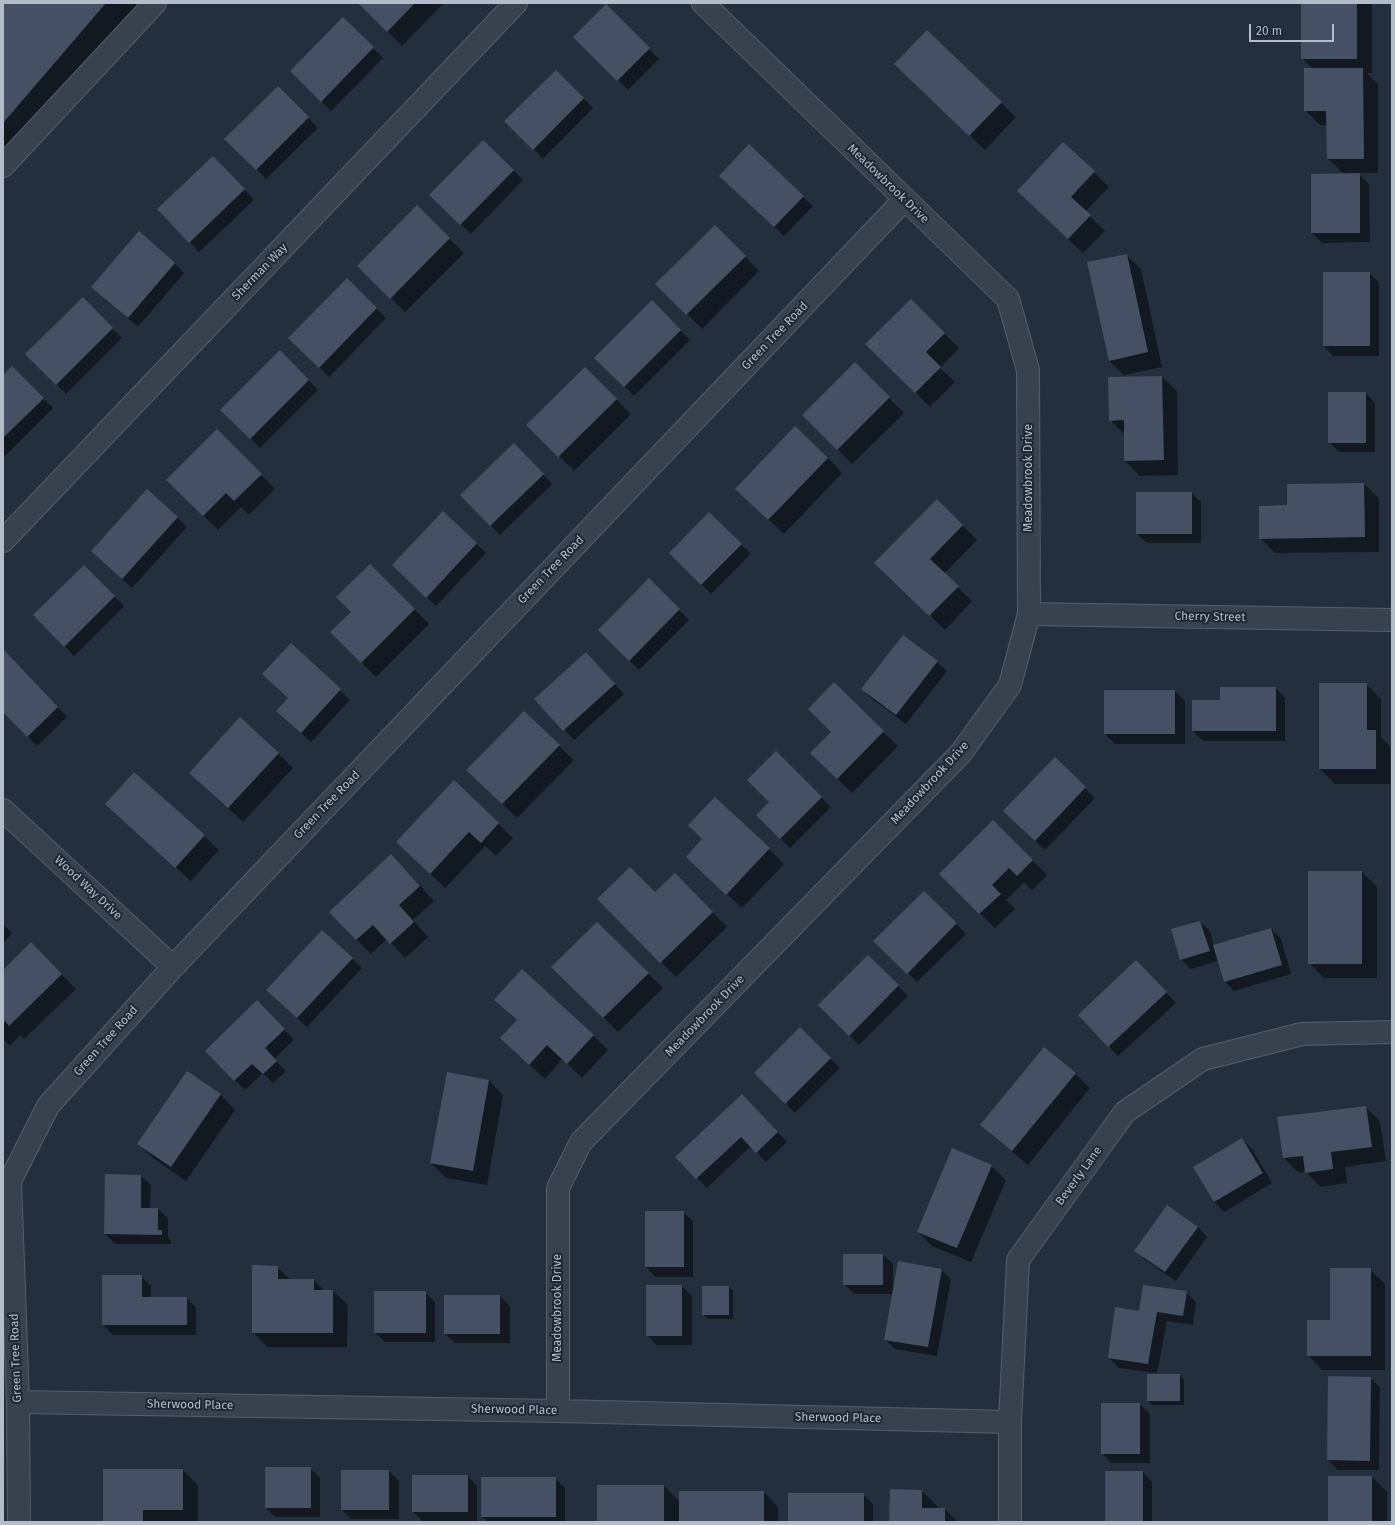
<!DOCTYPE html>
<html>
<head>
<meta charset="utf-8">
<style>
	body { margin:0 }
	#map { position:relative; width:1395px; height:1525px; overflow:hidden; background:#242f3e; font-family:"Fira Sans",sans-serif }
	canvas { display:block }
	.frame { position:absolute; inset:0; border:4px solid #b4bcc9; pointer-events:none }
	.scale { position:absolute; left:1249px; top:24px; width:85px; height:18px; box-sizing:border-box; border:2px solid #b4bcc9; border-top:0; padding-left:5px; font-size:12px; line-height:14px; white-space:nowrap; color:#b4bcc9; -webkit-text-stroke:3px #1d2633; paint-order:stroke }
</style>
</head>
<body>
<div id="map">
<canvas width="1395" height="1525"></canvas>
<div class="frame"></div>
<div class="scale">20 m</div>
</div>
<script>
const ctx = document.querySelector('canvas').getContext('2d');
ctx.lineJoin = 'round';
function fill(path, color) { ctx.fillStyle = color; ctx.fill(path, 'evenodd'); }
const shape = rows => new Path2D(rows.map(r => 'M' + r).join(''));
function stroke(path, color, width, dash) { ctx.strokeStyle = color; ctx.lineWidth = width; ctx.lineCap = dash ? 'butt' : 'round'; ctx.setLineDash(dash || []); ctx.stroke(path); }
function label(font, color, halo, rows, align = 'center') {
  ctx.font = font + ' "Fira Sans",sans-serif'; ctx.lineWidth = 4; ctx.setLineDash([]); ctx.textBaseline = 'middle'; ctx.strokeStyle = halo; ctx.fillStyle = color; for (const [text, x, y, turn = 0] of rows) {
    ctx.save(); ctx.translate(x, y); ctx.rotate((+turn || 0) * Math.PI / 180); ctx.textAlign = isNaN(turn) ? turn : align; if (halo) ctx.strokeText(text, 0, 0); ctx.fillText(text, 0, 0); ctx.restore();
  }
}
fill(shape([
	[3,3,141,3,3,162],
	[359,3,444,3,402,46],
	[1302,3,1372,3,1372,73,1367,73,1378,84,1378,173,1358,173,1369,184,1370,242,1322,243,1312,233,1344,174,1328,159,1328,125,1320,125,1305,110,1313,69,1302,58],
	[606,6,659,59,628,90,575,37],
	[343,19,383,58,331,111,291,71],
	[556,71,593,108,543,159,506,121],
	[910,79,1001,103,1016,117,985,150],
	[278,87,318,128,266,179,226,139],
	[483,141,523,180,471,234,440,205],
	[1063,143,1109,187,1085,212,1105,231,1083,253,1033,206],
	[223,167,254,200,199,252,190,242],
	[730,186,803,197,813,206,784,236],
	[417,207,464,253,405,312,373,281],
	[715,226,759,271,702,329,657,284],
	[1126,255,1141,269,1162,367,1124,375,1109,361],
	[174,263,184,273,138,327,92,287],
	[1369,273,1379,282,1379,356,1333,356,1324,346],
	[347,280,386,318,329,377,300,348],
	[83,299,122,338,66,394,27,354],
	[911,300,959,348,940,368,955,382,930,407,867,344],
	[652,302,690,340,634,396,595,358],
	[280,352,318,390,260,448,222,410],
	[855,364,904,413,852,464,803,415],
	[12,367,53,408,3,458,3,376],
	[585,368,631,414,574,471,528,425],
	[1162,377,1177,391,1178,475,1140,476,1125,461,1125,435,1110,420],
	[1366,393,1375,403,1375,452,1339,452,1329,442],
	[217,431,275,489,249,515,241,507,218,530,167,480],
	[514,444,552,484,500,535,462,495],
	[828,458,842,473,784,534,751,503],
	[1364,484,1379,498,1379,552,1275,553,1260,538,1288,506],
	[1192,493,1201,502,1201,543,1147,543,1137,534],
	[937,500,977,540,944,574,972,601,945,630,890,577],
	[443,512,486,553,436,606,403,575],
	[709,513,751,554,711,594,670,553],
	[177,517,187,527,132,588,102,560],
	[370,565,429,624,376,677,331,632,352,612],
	[84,566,124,606,74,656,34,615],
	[649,580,689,620,639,670,599,630],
	[291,644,350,700,311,742,277,711,289,698],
	[3,650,67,717,37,746,3,710],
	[937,662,947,671,906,724,872,699,863,689],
	[595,663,624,694,574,740,536,699],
	[1366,684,1381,699,1381,737,1390,746,1390,784,1335,784,1320,769],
	[1276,688,1285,698,1285,741,1203,741,1193,731,1221,701],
	[1105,691,1175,691,1185,701,1185,744,1115,744,1105,734],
	[524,712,574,760,517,818,482,784],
	[832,732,883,732,898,746,852,793,811,753],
	[278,753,293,768,243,822,190,773],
	[776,753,831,807,790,848,757,815,770,802],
	[1055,759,1095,798,1045,850,1014,820],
	[454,782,513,838,496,856,485,846,445,888,412,856],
	[106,804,204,836,219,850,191,881],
	[993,822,1047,875,1032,890,1024,882,1006,900,1015,909,995,928,940,874],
	[769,849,784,864,742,908,702,871],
	[406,870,434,901,413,920,428,937,405,958,387,939,371,954,330,912],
	[1362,872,1377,887,1377,978,1324,978,1309,963],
	[675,874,727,927,676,977,599,899,655,894],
	[924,892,966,934,917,982,875,941],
	[1200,922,1210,931,1214,946,1271,929,1281,939,1291,974,1234,991,1225,981,1218,961,1191,969,1181,959],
	[597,923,663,988,618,1032,553,967],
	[3,924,12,933,3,943],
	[31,944,76,989,24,1039,20,1035,10,1046,3,1039,3,971],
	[868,956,908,996,859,1045,819,1005],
	[352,959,362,968,307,1027,277,999],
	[1146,971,1176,1003,1118,1056,1079,1015],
	[495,1000,593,1035,608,1050,582,1078,562,1059,545,1079,516,1053,517,1021],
	[257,1001,294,1040,274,1059,286,1071,273,1083,263,1073,245,1090,206,1051],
	[800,1028,840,1068,795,1113,755,1073],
	[187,1072,221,1095,235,1110,186,1181,153,1158,138,1144],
	[1075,1074,1090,1088,1028,1165,981,1125],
	[489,1080,503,1095,487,1185,446,1178,431,1163],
	[752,1105,787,1142,766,1162,751,1146,707,1188,676,1157],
	[1365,1107,1380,1121,1386,1161,1345,1167,1347,1183,1321,1187,1306,1172,1299,1173,1284,1158,1279,1118],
	[1242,1139,1252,1149,1272,1183,1224,1212,1214,1202,1194,1167],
	[991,1166,1006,1180,971,1262,932,1246,918,1232],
	[141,1176,151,1185,150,1209,158,1209,168,1218,168,1237,171,1241,171,1244,115,1244,105,1234],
	[683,1212,693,1221,693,1277,655,1277,646,1267],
	[1198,1227,1207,1237,1176,1281,1145,1260,1136,1251],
	[844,1255,883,1255,893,1264,893,1289,942,1270,951,1279,937,1356,895,1349,885,1339,893,1294,854,1294,844,1284],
	[277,1267,291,1280,314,1280,324,1291,333,1291,348,1305,347,1347,267,1347,253,1332],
	[1370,1269,1385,1284,1385,1370,1322,1370,1308,1355,1331,1321],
	[103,1276,141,1276,151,1286,151,1298,187,1298,196,1308,196,1335,113,1335,103,1325],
	[647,1286,682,1286,692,1296,692,1345,656,1345,647,1335],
	[729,1287,733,1291,733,1319,708,1319,703,1314],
	[425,1292,435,1302,435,1342,385,1342,375,1333],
	[1186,1292,1196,1302,1193,1325,1167,1321,1157,1373,1119,1368,1109,1358,1140,1312],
	[445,1296,500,1296,510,1306,510,1343,455,1343,445,1334],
	[1180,1375,1184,1380,1184,1405,1152,1405,1148,1401],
	[1370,1378,1380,1387,1379,1470,1338,1470,1328,1460],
	[1140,1404,1150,1414,1150,1463,1111,1463,1102,1453],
	[310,1468,320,1478,320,1517,275,1517,266,1508],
	[183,1470,198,1485,198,1522,104,1522],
	[342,1471,389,1471,399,1481,399,1519,351,1519,342,1510],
	[1143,1472,1152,1482,1152,1522,1106,1522],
	[468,1476,477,1486,477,1522,423,1522,413,1512],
	[1372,1477,1387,1492,1387,1522,1329,1522],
	[555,1478,565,1488,565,1522,488,1522,482,1517],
	[664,1486,680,1502,764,1492,778,1507,778,1522,598,1522],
	[922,1491,937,1506,937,1509,945,1509,958,1522,890,1522],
	[863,1494,873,1504,873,1522,789,1522]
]), '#0007');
fill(shape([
	[3,3,106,3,3,123],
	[358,3,415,3,387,32],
	[1301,3,1357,3,1357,59,1301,59],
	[606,4,650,48,617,81,573,37],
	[343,17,374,47,321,102,290,71],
	[927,30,1002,102,969,136,894,64],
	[1304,68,1363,68,1364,159,1327,159,1326,111,1304,111],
	[556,70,584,98,533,150,504,121],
	[278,86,309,117,256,170,224,139],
	[483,140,514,170,460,225,429,195],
	[1063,142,1095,171,1071,197,1091,215,1068,239,1017,191],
	[749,144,804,196,774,227,719,176],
	[213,156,245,189,189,243,157,209],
	[1360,173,1360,233,1311,233,1311,174],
	[417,205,450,238,390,299,357,266],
	[715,225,746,256,686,315,655,284],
	[139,231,175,263,128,318,91,287],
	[1127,254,1148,352,1109,361,1087,262],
	[1323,272,1370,272,1370,346,1323,346],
	[347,278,377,308,319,368,288,338],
	[83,297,113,328,56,385,25,354],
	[911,299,945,333,926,352,941,367,915,393,865,344],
	[652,300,681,330,624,387,594,358],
	[280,350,309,380,250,439,220,410],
	[855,362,890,397,837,450,802,415],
	[12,366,44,398,3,438,3,375],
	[585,367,617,399,558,457,526,425],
	[1162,376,1164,460,1124,461,1124,420,1109,421,1108,377],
	[1328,392,1366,392,1366,443,1328,443],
	[795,426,828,458,768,520,735,489],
	[217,429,262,474,234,501,226,493,203,516,166,480],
	[514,443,544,474,490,526,460,495],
	[1364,483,1365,537,1259,539,1259,506,1287,505,1287,484],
	[147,489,178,517,122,579,91,551],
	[1136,492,1192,492,1192,534,1136,534],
	[937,499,963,525,930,559,959,586,929,616,874,563],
	[443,511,477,543,426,598,392,565],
	[709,512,742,544,701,585,669,553],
	[370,564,415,609,361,663,330,632,351,612,336,597],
	[84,565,115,596,64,647,33,615],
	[649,578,680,609,629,661,598,630],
	[903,635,938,661,896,715,861,689],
	[291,643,341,689,301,733,276,711,288,698,262,674],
	[3,649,58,707,27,737,3,712],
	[586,652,615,684,563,731,534,699],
	[834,682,884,731,837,779,810,753,831,732,808,709],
	[1319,683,1367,683,1367,730,1376,730,1376,769,1319,769],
	[1220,687,1276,687,1276,731,1192,731,1192,700,1220,700],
	[1104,690,1175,690,1175,734,1104,734],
	[524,711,560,745,502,804,466,770],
	[240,717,279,753,228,808,189,773],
	[776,751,822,797,780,839,756,815,769,802,747,780],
	[1055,757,1086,787,1035,841,1003,811],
	[134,772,205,835,175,868,105,804],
	[454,780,499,823,481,843,469,832,430,874,396,842],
	[715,797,770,848,726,895,686,857,702,839,688,825],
	[993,820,1033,860,1017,876,1009,868,992,885,1001,894,979,914,939,874],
	[391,854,420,886,399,905,414,922,390,944,373,925,356,940,329,912],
	[630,867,655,892,675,873,713,912,660,963,597,899],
	[1308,871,1362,871,1362,964,1308,964],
	[924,891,957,923,907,974,873,941],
	[1200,921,1210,951,1180,960,1171,929],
	[597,922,649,973,603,1018,551,967],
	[1271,928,1282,965,1224,982,1213,945],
	[322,930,353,958,297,1018,266,990],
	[31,942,62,974,9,1026,5,1021,3,1023,3,970],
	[868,955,899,985,849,1036,818,1005],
	[1136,960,1167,992,1108,1047,1078,1015],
	[522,969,594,1035,567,1064,547,1045,529,1065,500,1038,517,1020,494,1000],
	[257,1000,285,1029,265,1048,277,1061,263,1074,252,1064,234,1081,205,1051],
	[800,1027,831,1058,785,1104,754,1073],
	[1044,1047,1076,1073,1012,1151,980,1125],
	[187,1071,221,1094,171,1167,137,1144],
	[447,1072,489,1080,473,1171,430,1163],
	[742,1094,778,1132,756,1153,741,1137,696,1179,675,1157],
	[1366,1106,1372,1147,1331,1152,1333,1169,1305,1173,1303,1156,1283,1158,1277,1117],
	[1242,1138,1263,1173,1214,1202,1193,1167],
	[952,1148,992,1165,957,1248,917,1232],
	[105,1174,141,1175,141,1208,158,1208,158,1230,162,1230,162,1235,104,1234],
	[1167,1205,1198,1227,1165,1272,1134,1251],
	[645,1211,684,1211,684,1267,645,1267],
	[843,1254,883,1254,883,1285,843,1285],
	[898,1261,942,1269,928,1347,884,1340],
	[252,1265,278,1266,278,1279,314,1279,314,1290,333,1290,333,1333,252,1333],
	[1330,1268,1371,1268,1371,1356,1307,1356,1307,1320,1330,1320],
	[102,1275,142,1275,142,1297,187,1297,187,1325,102,1325],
	[646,1285,682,1285,682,1336,646,1336],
	[1143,1285,1187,1291,1183,1316,1157,1312,1148,1364,1108,1358,1115,1307,1139,1311],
	[702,1286,729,1286,729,1315,702,1315],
	[374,1291,426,1291,426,1333,374,1333],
	[444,1295,500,1295,500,1334,444,1334],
	[1147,1374,1180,1374,1180,1401,1147,1401],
	[1328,1376,1371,1377,1370,1461,1327,1460],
	[1101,1403,1140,1403,1140,1454,1101,1454],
	[265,1467,311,1467,311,1508,265,1508],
	[103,1469,183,1469,183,1510,143,1510,143,1522,103,1522],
	[341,1470,389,1470,389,1510,341,1510],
	[1105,1471,1143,1471,1143,1522,1105,1522],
	[412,1475,468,1475,468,1512,412,1512],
	[1328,1476,1372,1476,1372,1522,1328,1522],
	[481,1477,556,1477,556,1517,481,1517],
	[597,1485,664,1485,664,1522,597,1522],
	[890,1489,922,1490,922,1508,945,1508,945,1522,889,1522],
	[679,1491,764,1491,764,1522,679,1522],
	[788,1493,864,1493,864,1522,788,1522]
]), '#455162');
const minor = shape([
	[3,166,155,3],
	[3,541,516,3],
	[1029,614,1392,620],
	[3,810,173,967],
	[18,1402,558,1411,1010,1422],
	[558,1411,558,1188,581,1142,961,753,1010,685,1029,614,1028,370,1008,299,703,3],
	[19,1522,18,1402,10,1181,48,1106,173,967,904,200],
	[1010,1522,1010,1422,1018,1260,1125,1112,1203,1059,1302,1034,1392,1032]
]);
stroke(minor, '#565f6c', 24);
stroke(minor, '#38414e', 22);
label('12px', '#b4bcc9', '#1d2633', [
	["Meadowbrook Drive",888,184,44],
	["Sherman Way",260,272,-46],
	["Green Tree Road",775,336,-46],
	["Meadowbrook Drive",1029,478,-90],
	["Green Tree Road",551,570,-46],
	["Cherry Street",1210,617,1],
	["Meadowbrook Drive",930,783,-47],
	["Green Tree Road",327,805,-46],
	["Wood Way Drive",88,888,43],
	["Meadowbrook Drive",705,1016,-46],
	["Green Tree Road",106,1041,-48],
	["Beverly Lane",1079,1176,-54],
	["Meadowbrook Drive",558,1308,-90],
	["Green Tree Road",16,1358,-92],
	["Sherwood Place",190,1405,1],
	["Sherwood Place",514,1410,1],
	["Sherwood Place",838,1418,1]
]);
</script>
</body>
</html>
